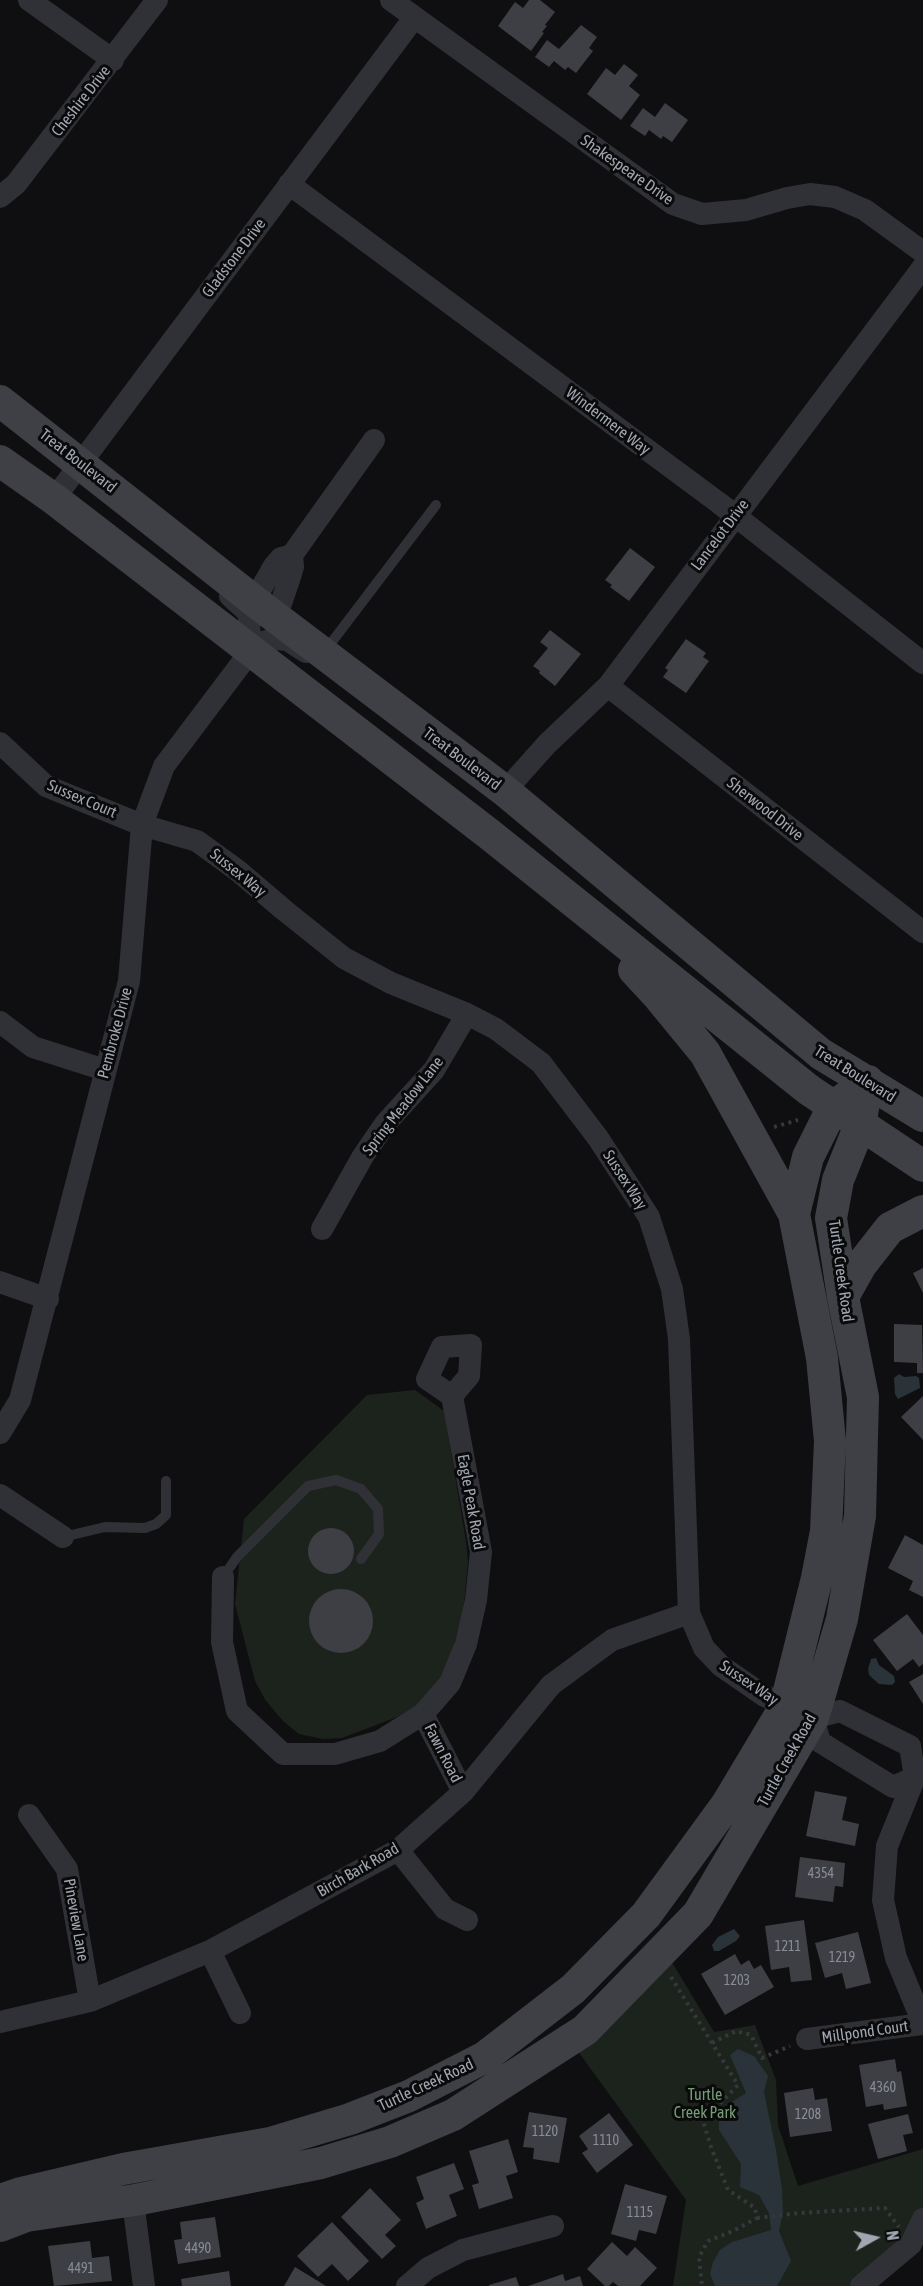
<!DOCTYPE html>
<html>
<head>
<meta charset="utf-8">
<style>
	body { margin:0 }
	#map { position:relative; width:923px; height:2286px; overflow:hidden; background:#0f0f11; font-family:"Asap Condensed",sans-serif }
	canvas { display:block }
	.north { position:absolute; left:845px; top:2208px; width:60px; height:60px; -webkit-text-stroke:4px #0a0a0b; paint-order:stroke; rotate:82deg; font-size:16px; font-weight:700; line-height:24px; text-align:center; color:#a0a7b2 }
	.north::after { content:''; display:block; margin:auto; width:21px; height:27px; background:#a0a7b2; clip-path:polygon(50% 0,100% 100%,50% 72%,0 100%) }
</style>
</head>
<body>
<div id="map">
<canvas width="923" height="2286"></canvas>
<div class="north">N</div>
</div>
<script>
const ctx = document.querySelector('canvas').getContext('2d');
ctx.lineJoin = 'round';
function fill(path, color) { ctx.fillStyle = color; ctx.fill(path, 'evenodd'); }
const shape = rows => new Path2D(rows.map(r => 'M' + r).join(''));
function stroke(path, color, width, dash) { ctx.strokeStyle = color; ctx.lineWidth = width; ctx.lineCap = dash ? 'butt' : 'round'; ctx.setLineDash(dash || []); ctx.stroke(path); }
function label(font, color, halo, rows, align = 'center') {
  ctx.font = font + ' "Asap Condensed",sans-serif'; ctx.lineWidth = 6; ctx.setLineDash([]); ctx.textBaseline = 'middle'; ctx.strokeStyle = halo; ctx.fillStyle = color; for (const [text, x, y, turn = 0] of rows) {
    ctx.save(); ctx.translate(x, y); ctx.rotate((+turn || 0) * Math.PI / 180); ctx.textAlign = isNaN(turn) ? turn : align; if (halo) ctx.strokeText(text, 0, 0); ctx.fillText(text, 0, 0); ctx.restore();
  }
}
fill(shape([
	[415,1390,444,1411,466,1541,468,1563,463,1612,448,1668,418,1706,397,1717,342,1738,323,1739,299,1734,283,1721,266,1701,255,1681,235,1604,244,1519,367,1395],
	[664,1949,714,2032,755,2025,776,2080,778,2125,798,2186,923,2149,923,2219,861,2286,673,2286,686,2200,569,2039]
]), '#1c231c');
fill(shape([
	[899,1374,904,1377,916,1376,919,1378,920,1388,898,1399,895,1394,894,1378],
	[876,1658,879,1665,894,1676,895,1682,892,1685,879,1684,869,1675,868,1669,871,1659],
	[734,1929,740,1936,736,1941,719,1951,714,1951,712,1945,718,1937],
	[738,2049,754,2056,768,2076,764,2092,776,2150,782,2189,783,2213,779,2231,791,2261,777,2286,715,2286,710,2274,713,2262,720,2250,732,2242,771,2230,769,2213,759,2195,740,2187,741,2164,719,2130,719,2120,730,2103,746,2093,730,2055]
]), '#293339');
fill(shape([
	[529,0,540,0,555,12,545,25,547,26,542,32,544,33,531,51,498,26,515,2,523,8],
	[581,25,597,37,589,48,593,51,576,73,568,67,565,70,554,61,549,67,535,57,547,40,559,49],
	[624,64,638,75,629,86,640,95,621,120,587,94,606,68,615,75],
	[665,103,688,120,672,142,663,136,661,139,649,130,645,136,630,126,643,108,655,117],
	[630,548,655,567,629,601,610,587,612,585,605,580],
	[550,630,581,654,555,686,539,673,540,671,533,666,548,648,540,642],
	[686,639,706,653,703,657,709,661,686,693,663,677,668,670,665,668],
	[923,1268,923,1293,913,1273],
	[894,1324,922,1325,923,1373,917,1373,917,1363,894,1362],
	[923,1396,923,1440,901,1417],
	'308 1551a23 23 0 1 1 46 0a23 23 0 1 1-46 0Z',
	[905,1535,923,1545,923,1597,909,1590,913,1581,888,1568],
	'309 1621a32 32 0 1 1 64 0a32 32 0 1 1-64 0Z',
	[907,1614,923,1635,923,1664,919,1667,913,1659,897,1671,873,1640],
	[923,1674,923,1704,909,1682],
	[815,1791,847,1797,842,1820,859,1824,855,1846,806,1836],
	[800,1857,845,1863,843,1887,835,1886,833,1902,795,1897],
	[804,1920,812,1980,791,1982,789,1967,771,1970,765,1926],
	[858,1932,871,1983,846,1989,842,1973,825,1978,815,1943],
	[735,1954,741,1965,749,1960,754,1969,761,1965,774,1987,725,2015,701,1974],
	[895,2059,897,2072,901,2071,907,2106,884,2110,883,2104,866,2107,859,2065],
	[813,2088,815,2100,827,2098,832,2131,790,2137,784,2093],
	[529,2112,567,2118,559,2163,533,2159,534,2148,523,2147],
	[609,2113,633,2145,597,2173,582,2153,588,2149,579,2136],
	[908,2114,913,2133,903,2135,907,2151,878,2159,868,2124],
	[508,2139,518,2172,506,2176,513,2198,479,2209,472,2185,479,2183,469,2151],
	[454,2163,464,2189,449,2195,457,2216,426,2229,416,2203,424,2199,416,2177],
	[625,2184,667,2196,656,2234,639,2230,636,2241,611,2234],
	[370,2188,401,2220,385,2235,396,2246,382,2259,341,2217],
	[215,2217,221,2257,178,2264,174,2240,182,2239,180,2222],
	[332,2222,369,2261,348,2281,332,2264,318,2277,297,2256],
	[90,2241,92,2258,109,2256,112,2281,54,2286,48,2246],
	[612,2242,627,2256,635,2247,657,2268,640,2286,618,2286,613,2282,609,2286,605,2286,587,2269],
	[295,2267,326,2286,284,2286],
	[229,2271,231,2286,182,2286,181,2279],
	[563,2274,565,2281,580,2276,583,2286,528,2286],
	[516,2277,519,2286,489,2286,489,2285]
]), '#3e3f44');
stroke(shape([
	[774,1127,798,1120],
	[671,1977,738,2085,703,2121,711,2147,728,2190,755,2208,757,2218,733,2231,708,2241,699,2257,702,2286],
	[712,2043,736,2031,751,2035,762,2058,790,2046],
	[757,2218,799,2213,885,2208,899,2227]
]), '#36383d', 4, [3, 4.5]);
stroke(shape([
	[325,651,436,505],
	[63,1537,105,1527,145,1528,156,1524,166,1515,166,1481],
	[223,1577,237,1557,308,1486,336,1480,361,1489,378,1509,379,1534,361,1559]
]), '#303136', 10);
stroke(shape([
	[29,0,113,60],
	[391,0,673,204,702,214,746,210,787,198,810,194,835,197,865,210,923,252],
	[289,184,719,503,923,663],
	[0,197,16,184,157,0],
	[54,499,414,18],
	[230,596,249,613,250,649],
	[254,601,274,566,281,558,292,555],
	[276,618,289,580,293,567,292,555,374,440],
	[608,686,923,932],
	[0,743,46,786,142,825,197,841,237,870,284,910,344,958,391,983,467,1014,496,1029,541,1063,598,1138,649,1217,672,1289,679,1339,689,1613,704,1648,721,1666,763,1695,798,1712],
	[505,791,547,744,608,686,923,267],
	[0,1022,33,1047,105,1070],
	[322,1229,363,1156,385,1124,434,1070,467,1014],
	[0,1282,48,1299],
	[0,1433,20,1400,129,981,142,825,164,766,256,644,275,639,287,640,306,652],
	[0,1495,63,1537],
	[223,1577,222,1642,237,1711,283,1754,335,1754,380,1741,423,1714,450,1683,466,1644,476,1600,481,1552,452,1396,427,1379,442,1347,471,1345,469,1376,452,1396],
	[840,1711,910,1746,915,1777,893,1787,820,1742,813,1718,840,1711],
	[423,1714,463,1792],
	[920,1771,915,1777,887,1846,883,1900,896,1958,923,2023],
	[29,1815,67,1869,90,2001],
	[398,1850,445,1909,467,1920],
	[210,1951,240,2013],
	[0,2022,90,2001,210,1951,398,1850,463,1792,551,1685,612,1640,689,1613],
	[807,2039,923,2024],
	[135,2200,135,2217,144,2286],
	[407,2286,428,2268,463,2250,553,2226],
	[861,2286,911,2244,923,2219]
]), '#303136', 22);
stroke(shape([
	[0,401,262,607,505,791,821,1054,923,1116],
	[0,461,54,499,489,834,809,1090,923,1166],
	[634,970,659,997,705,1053,794,1214],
	[843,1297,861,1265,890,1228,923,1211],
	[0,2200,21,2193,123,2169,270,2143,350,2119,409,2096,485,2057,573,1989,646,1915,727,1804,785,1707,817,1578,826,1531,830,1441,822,1358,794,1214,808,1157,833,1107,868,1081],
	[0,2226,26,2216,135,2200,321,2163,390,2142,453,2115,585,2030,698,1914,813,1718,842,1619,860,1516,863,1397,843,1297,831,1218,838,1180,860,1125,868,1081]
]), '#3e4046', 32);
label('14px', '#888d96', null, [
	["4354",821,1874],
	["1211",788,1947],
	["1219",842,1958],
	["1203",737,1981],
	["4360",883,2088],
	["1208",808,2115],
	["1120",545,2132],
	["1110",606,2141],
	["1115",640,2213],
	["4490",198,2249],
	["4491",81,2269]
]);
label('16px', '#a0a7b2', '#0a0a0b', [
	["Cheshire Drive",81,101,-52],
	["Shakespeare Drive",627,170,35],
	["Gladstone Drive",234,258,-53],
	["Windermere Way",608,421,37],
	["Treat Boulevard",78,461,38],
	["Lancelot Drive",720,535,-53],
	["Treat Boulevard",462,759,37],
	["Sussex Court",82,799,23],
	["Sherwood Drive",765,809,38],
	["Sussex Way",238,873,39],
	["Pembroke Drive",115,1033,-75],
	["Treat Boulevard",855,1074,32],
	["Spring Meadow Lane",403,1106,-52],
	["Sussex Way",625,1180,57],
	["Turtle Creek Road",841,1271,82],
	["Eagle Peak Road",471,1502,80],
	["Sussex Way",749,1683,34],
	["Fawn Road",443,1753,63],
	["Turtle Creek Road",787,1760,-61],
	["Birch Bark Road",358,1870,-30],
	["Pineview Lane",76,1920,80],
	["Millpond Court",865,2032,-8],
	["Turtle Creek Road",426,2085,-25]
]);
label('16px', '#769e76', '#0a0a0b', [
	["Turtle",705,2095],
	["Creek Park",705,2113]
]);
</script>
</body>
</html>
